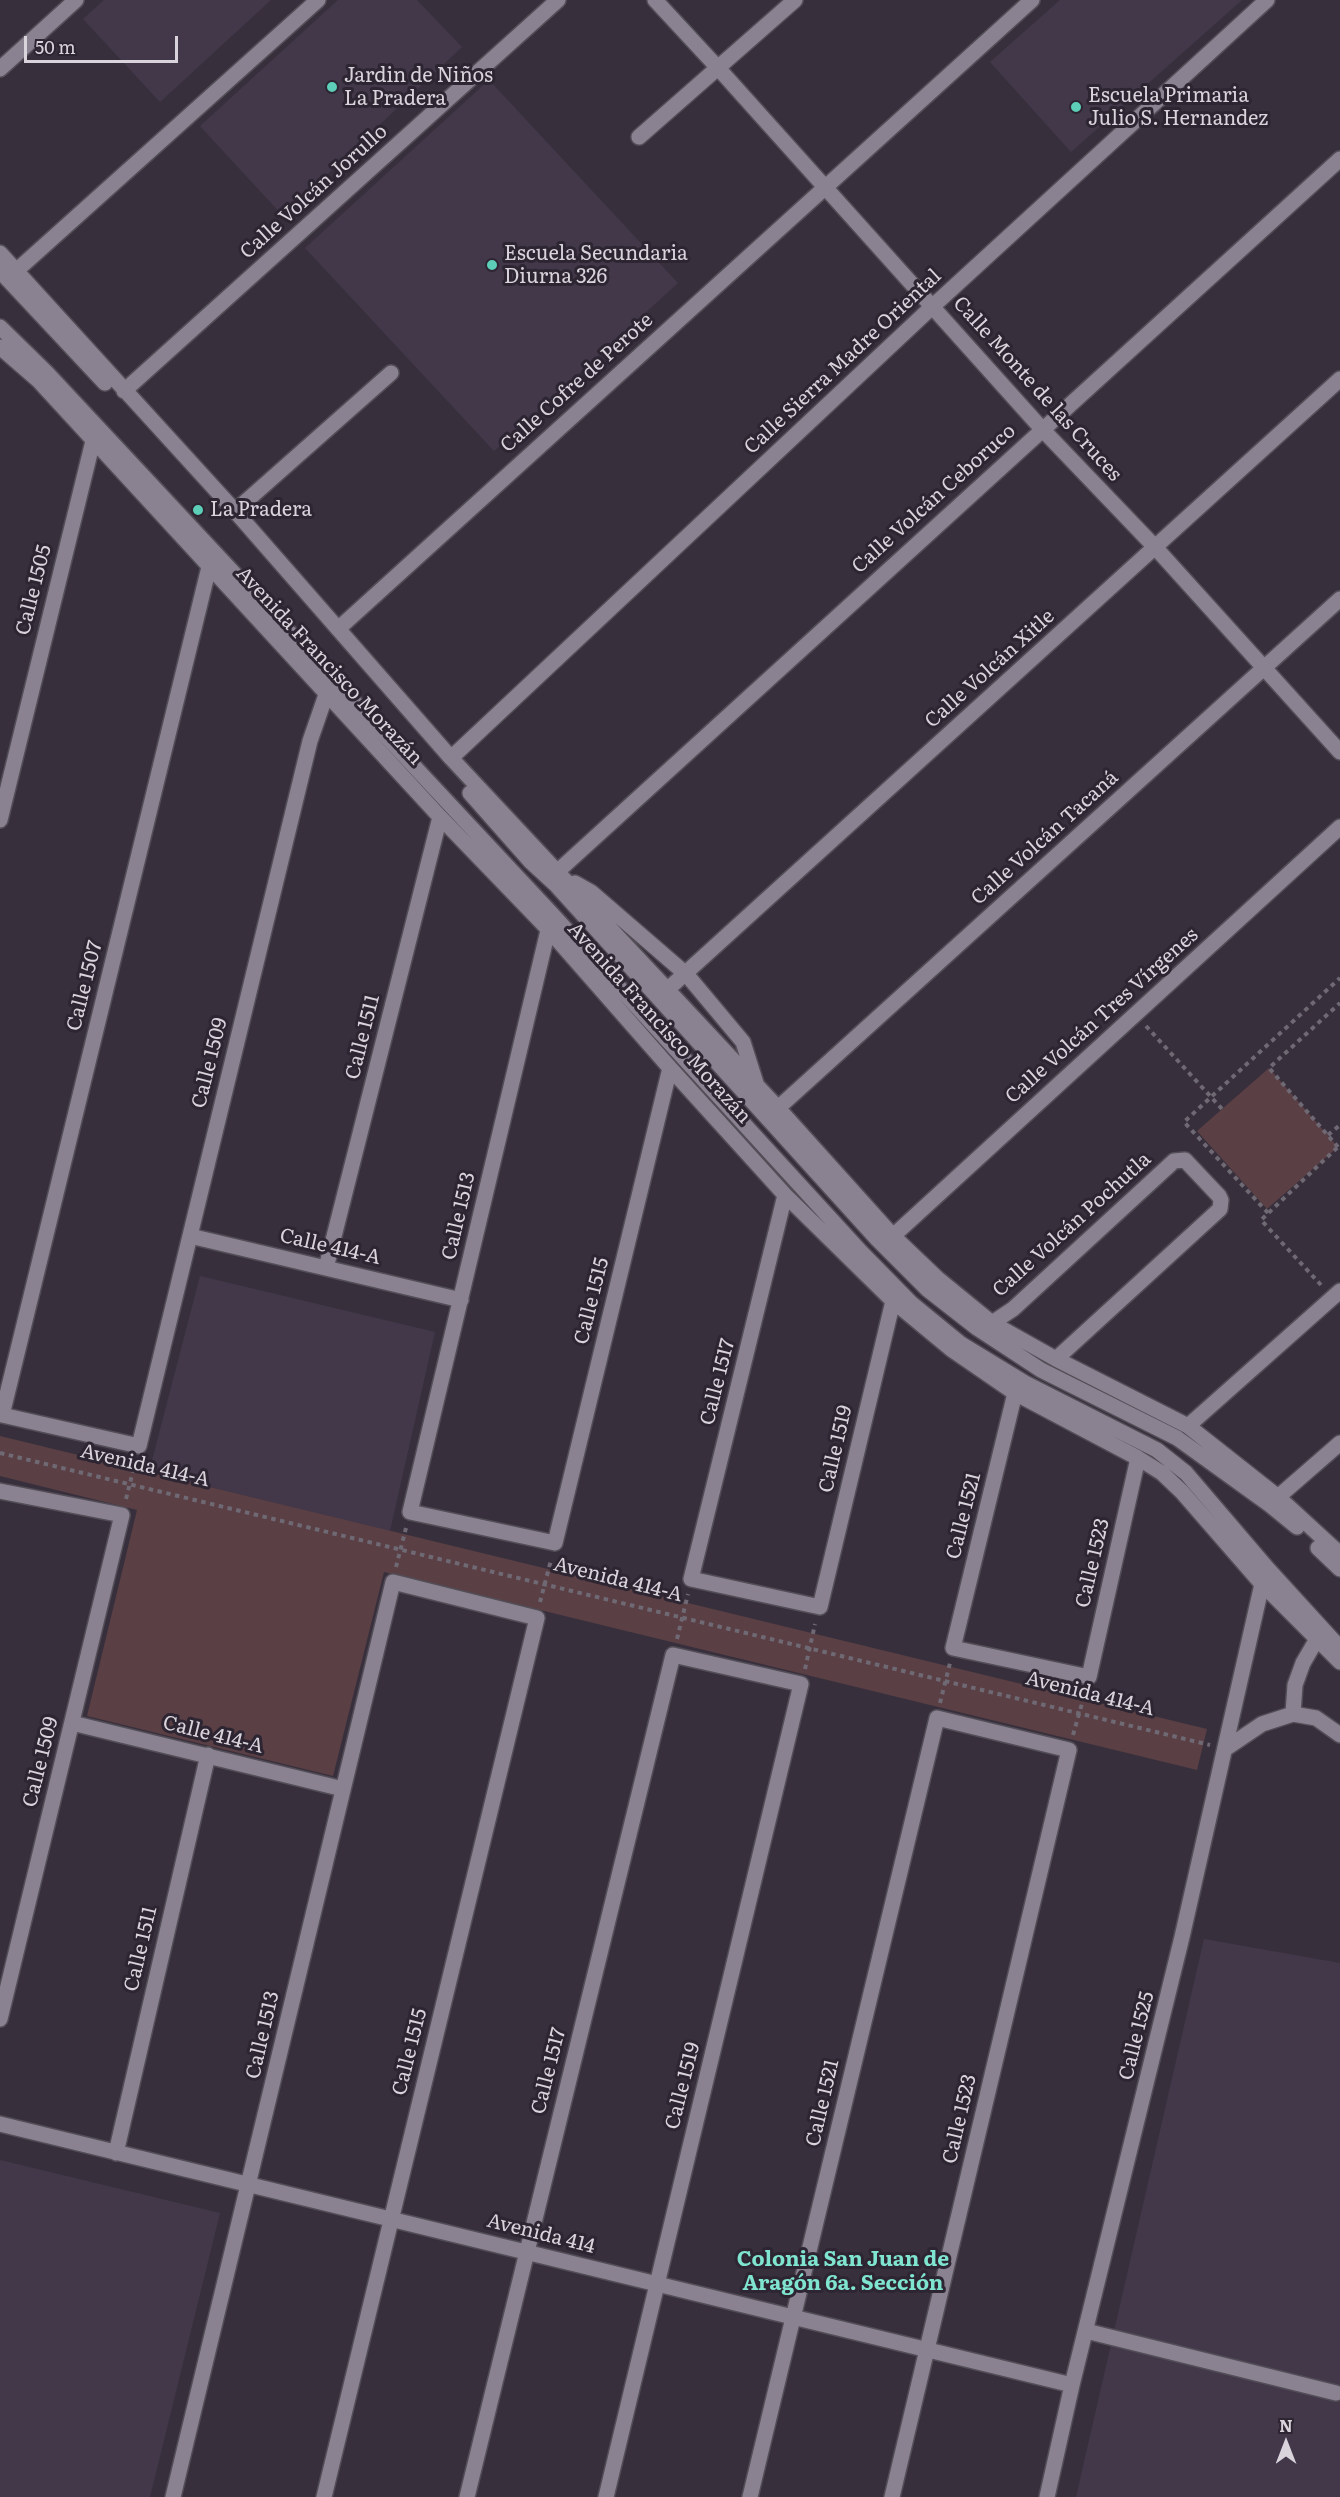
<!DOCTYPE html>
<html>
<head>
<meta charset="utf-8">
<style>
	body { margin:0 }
	#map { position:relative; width:1340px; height:2497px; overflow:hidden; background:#37303c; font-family:Literata,serif }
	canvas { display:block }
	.north { position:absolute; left:1256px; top:2413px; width:60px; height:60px; -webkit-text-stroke:4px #2d2632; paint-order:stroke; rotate:0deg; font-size:16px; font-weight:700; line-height:24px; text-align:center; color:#d9d4dc }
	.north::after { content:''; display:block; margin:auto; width:21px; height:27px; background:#d9d4dc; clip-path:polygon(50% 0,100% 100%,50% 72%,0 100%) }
	.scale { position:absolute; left:24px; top:36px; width:154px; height:27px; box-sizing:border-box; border:3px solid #d9d4dc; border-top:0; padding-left:8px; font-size:18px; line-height:21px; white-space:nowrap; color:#d9d4dc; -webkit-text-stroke:4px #2d2632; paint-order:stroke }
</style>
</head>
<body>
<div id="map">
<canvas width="1340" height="2497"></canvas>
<div class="north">N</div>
<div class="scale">50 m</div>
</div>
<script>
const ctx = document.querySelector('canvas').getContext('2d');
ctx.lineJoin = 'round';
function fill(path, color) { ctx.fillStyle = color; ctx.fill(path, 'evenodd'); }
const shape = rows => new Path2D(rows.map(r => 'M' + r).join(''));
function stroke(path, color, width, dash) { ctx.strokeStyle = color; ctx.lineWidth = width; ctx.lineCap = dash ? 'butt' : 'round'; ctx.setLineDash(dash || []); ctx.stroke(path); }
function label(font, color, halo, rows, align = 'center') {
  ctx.font = font + ' Literata,serif'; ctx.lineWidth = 6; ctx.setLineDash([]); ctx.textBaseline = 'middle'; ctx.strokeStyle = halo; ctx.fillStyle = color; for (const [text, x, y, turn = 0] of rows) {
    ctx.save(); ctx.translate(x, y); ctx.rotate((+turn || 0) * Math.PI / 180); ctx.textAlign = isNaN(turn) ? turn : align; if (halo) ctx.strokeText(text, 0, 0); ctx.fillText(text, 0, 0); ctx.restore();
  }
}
fill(shape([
	[104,0,271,0,160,102,83,19],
	[338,0,417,0,462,47,283,216,200,126],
	[1060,0,1242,0,1071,152,990,62],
	[489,80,678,283,494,451,305,248],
	[200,1276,435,1332,390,1531,149,1472],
	[1204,1939,1340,1963,1340,2497,1076,2497],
	[0,2160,220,2213,150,2497,0,2497]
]), '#42384a');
fill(shape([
	[1269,1068,1338,1147,1267,1209,1197,1131],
	[0,1436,1207,1729,1197,1770,384,1572,333,1776,87,1716,137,1510,0,1476]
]), '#5a3f45');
const minor = shape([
	[655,0,719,69,1042,429,1154,546,1340,752],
	[0,69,76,0],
	[639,137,795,0],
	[0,253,235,511,451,758,778,1108,893,1236,937,1278,992,1323,1056,1359,1188,1426,1278,1497,1340,1554],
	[0,271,105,383],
	[16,271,318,0],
	[0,327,47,373,551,913,861,1252,911,1303,961,1344,1025,1383,1157,1450,1186,1473,1268,1569,1340,1648],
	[0,347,38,380,440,817,549,930,670,1068,785,1195,893,1301,951,1349,1015,1393,1138,1458,1162,1473,1182,1492,1262,1584,1340,1662],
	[124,391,558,0],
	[235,511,391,373],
	[209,567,2,1415,139,1446,310,741,327,692],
	[338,629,1032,0],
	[451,758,933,306,1267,0],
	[470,793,531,862,556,885,877,1239,927,1289,977,1328,1041,1370,1177,1438,1270,1505,1297,1527],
	[0,820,93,441],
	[557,872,1340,159],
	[575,883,591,892,687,975,743,1042,756,1083],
	[550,922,410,1512,555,1543,670,1068],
	[668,989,1340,379],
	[778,1108,1340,599],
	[785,1195,691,1579,820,1607,893,1301],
	[190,1236,461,1300],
	[893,1236,1340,827],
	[326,1268,440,817],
	[992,1323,1013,1309,1174,1161,1185,1160,1219,1196,1221,1200,1220,1209,1056,1359],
	[1015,1393,953,1648,1089,1677,1138,1458],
	[1188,1426,1340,1291],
	[0,1491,122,1515,0,2019],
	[1278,1497,1340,1443],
	[1318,1548,1340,1569],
	[1293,1714,1295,1685,1303,1663,1317,1639],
	[72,1723,343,1789],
	[1225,1749,1262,1724,1293,1714,1316,1718,1340,1735],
	[0,2124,1072,2385],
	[116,2153,208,1755],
	[1086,2331,1336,2393],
	[173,2497,393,1582,537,1618,324,2497],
	[467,2497,673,1655,801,1684,606,2497],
	[750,2497,937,1718,1069,1750,892,2497],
	[1047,2497,1072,2385,1182,1937,1262,1584]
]);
stroke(minor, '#524d57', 18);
stroke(shape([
	[1146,1026,1222,1109],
	[1328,1135,1340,1125],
	[1338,1147,1269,1068,1340,1003],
	[1268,1213,1184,1122,1340,978],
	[1321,1285,1261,1220,1340,1145],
	[0,1453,1210,1745],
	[126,1499,135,1463],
	[396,1567,406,1528],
	[540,1602,551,1560],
	[677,1639,688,1594],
	[805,1669,815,1624],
	[940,1703,950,1663],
	[1073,1735,1085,1693]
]), '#6f6974', 4, [4.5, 4.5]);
stroke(minor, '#8a8290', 15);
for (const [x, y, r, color] of [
	[332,87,6,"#5dceb8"],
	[1076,107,6,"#5dceb8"],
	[492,265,6,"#5dceb8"],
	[198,510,6,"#5dceb8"]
]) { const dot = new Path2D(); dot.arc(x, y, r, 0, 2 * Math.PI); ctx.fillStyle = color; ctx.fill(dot); stroke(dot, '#2d2632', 2); }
label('20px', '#d9d4dc', '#2d2632', [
	["Jardin de Niños",344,76],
	["La Pradera",344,99],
	["Escuela Primaria",1088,96],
	["Julio S. Hernandez",1088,119],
	["Escuela Secundaria",504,254],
	["Diurna 326",504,277],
	["La Pradera",210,510]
], 'left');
label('20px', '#d9d4dc', '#2d2632', [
	["Calle Volcán Jorullo",314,192,-42],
	["Calle Sierra Madre Oriental",843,362,-43],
	["Calle Cofre de Perote",577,383,-42],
	["Calle Monte de las Cruces",1037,389,48],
	["Calle Volcán Ceboruco",934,499,-42],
	["Calle 1505",34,590,-76],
	["Avenida Francisco Morazán",329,666,47],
	["Calle Volcán Xitle",990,669,-42],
	["Calle Volcán Tacaná",1045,838,-42],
	["Calle 1507",85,986,-76],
	["Calle Volcán Tres Vírgenes",1102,1016,-42],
	["Avenida Francisco Morazán",659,1023,48],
	["Calle 1511",363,1037,-76],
	["Calle 1509",210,1063,-76],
	["Calle 1513",459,1216,-77],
	["Calle Volcán Pochutla",1072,1225,-42],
	["Calle 414-A",330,1247,13],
	["Calle 1515",592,1301,-76],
	["Calle 1517",718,1382,-76],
	["Calle 1519",836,1449,-77],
	["Avenida 414-A",145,1466,13],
	["Calle 1521",964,1516,-76],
	["Calle 1523",1093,1563,-77],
	["Avenida 414-A",618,1580,14],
	["Avenida 414-A",1090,1694,14],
	["Calle 414-A",213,1735,14],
	["Calle 1509",41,1762,-76],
	["Calle 1511",141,1949,-77],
	["Calle 1513",263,2035,-77],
	["Calle 1525",1137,2036,-76],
	["Calle 1515",410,2052,-76],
	["Calle 1517",549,2071,-76],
	["Calle 1519",683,2086,-76],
	["Calle 1521",823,2103,-77],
	["Calle 1523",960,2119,-77],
	["Avenida 414",541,2234,14]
]);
label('bold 21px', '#80e5d0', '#2d2632', [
	["Colonia San Juan de",843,2260],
	["Aragón 6a. Sección",843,2284]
]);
</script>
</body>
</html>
